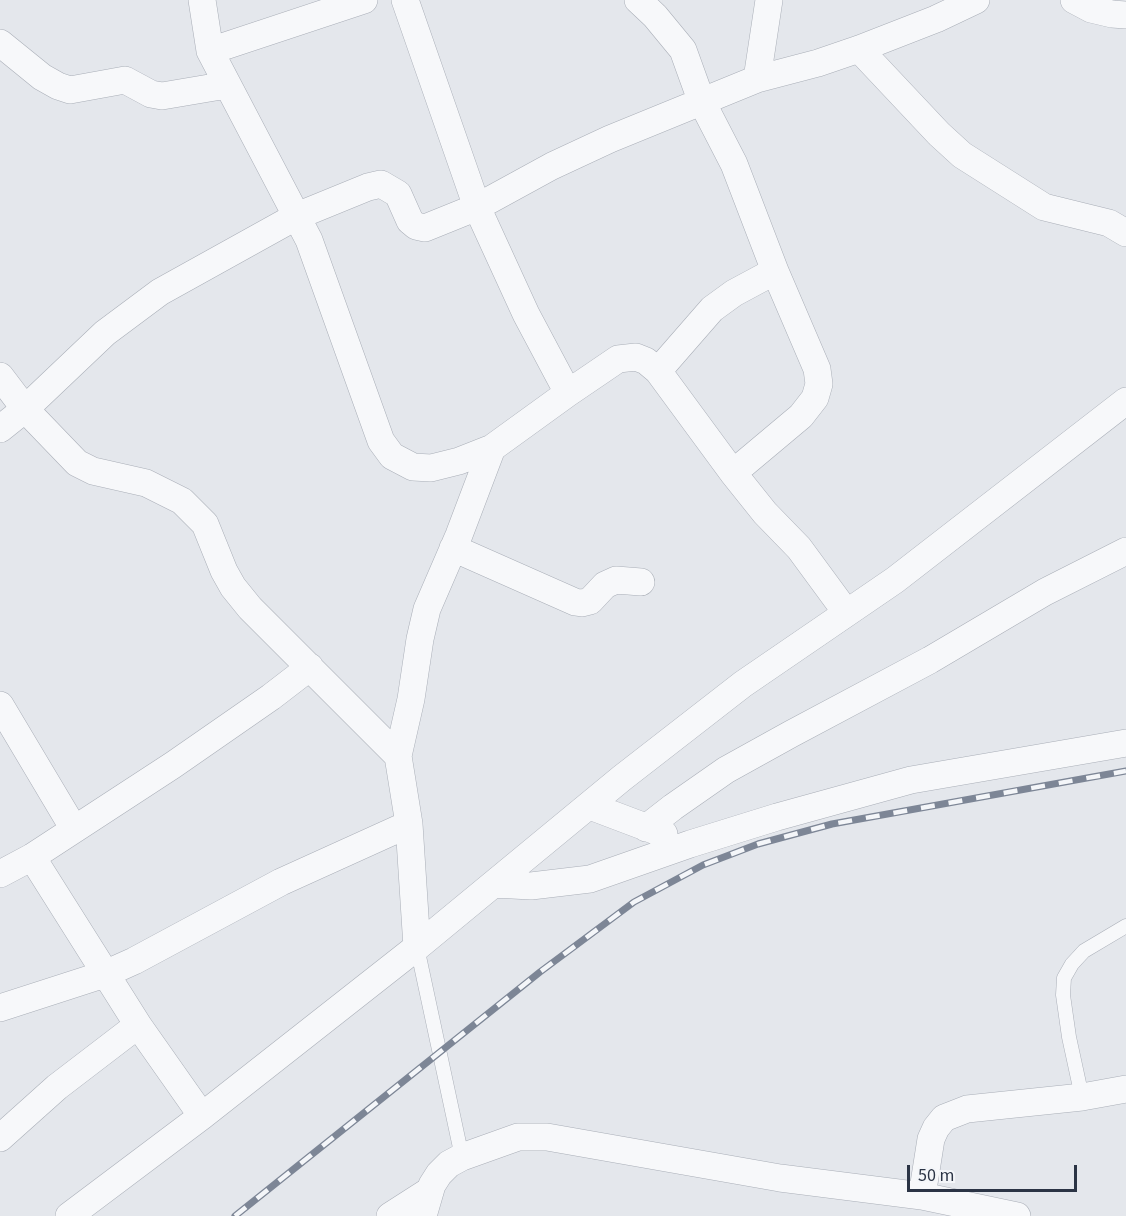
<!DOCTYPE html>
<html>
<head>
<meta charset="utf-8">
<style>
	body { margin:0 }
	#map { position:relative; width:1126px; height:1216px; overflow:hidden; background:#e4e7ec; font-family:"Source Sans 3",sans-serif }
	canvas { display:block }
	.scale { position:absolute; left:907px; top:1165px; width:170px; height:27px; box-sizing:border-box; border:3px solid #2b3445; border-top:0; padding-left:8px; font-size:18px; line-height:21px; white-space:nowrap; color:#2b3445; -webkit-text-stroke:4px #f4f6f9; paint-order:stroke }
</style>
</head>
<body>
<div id="map">
<canvas width="1126" height="1216"></canvas>
<div class="scale">50 m</div>
</div>
<script>
const ctx = document.querySelector('canvas').getContext('2d');
ctx.lineJoin = 'round';
const shape = rows => new Path2D(rows.map(r => 'M' + r).join(''));
function stroke(path, color, width, dash) { ctx.strokeStyle = color; ctx.lineWidth = width; ctx.lineCap = dash ? 'butt' : 'round'; ctx.setLineDash(dash || []); ctx.stroke(path); }
const lane = shape([
	[417,947,462,1157],
	[1082,1097,1069,1037,1063,995,1064,978,1072,964,1084,951,1126,926]
]);
const street = shape([
	[202,0,210,51],
	[364,0,210,51,309,240,381,441,392,456,413,467,431,468,459,461,492,448,568,393,618,359,636,357,646,361,658,371,733,473,765,513,799,548,846,612],
	[638,0,655,16,683,50,701,100,734,164,775,271,817,369,819,384,815,398,801,416,733,473],
	[769,0,757,79,818,63,859,49,936,19,976,0],
	[1074,0,1091,9,1112,14,1126,15],
	[0,43,42,77,58,86,70,90,125,80,151,94,162,96,227,85],
	[859,49,939,134,962,155,1044,207,1109,223,1126,233],
	[658,371,712,309,734,293,775,271],
	[0,376,25,409,77,463,93,471,146,483,182,501,205,524,224,571,233,587,250,608,398,756],
	[568,393,526,314,477,207,552,166,610,139,757,79],
	[0,429,25,409,105,333,160,292,297,216,368,187,381,184,398,194,410,221,416,226,425,228,477,207,405,0],
	[453,548,575,602,582,603,590,601,605,585,616,580,641,582],
	[0,705,74,829],
	[590,806,664,834],
	[646,828,673,807,726,770,791,734,930,660,1045,592,1126,551],
	[32,857,138,1025,202,1116],
	[0,874,32,857,173,765,271,697,310,667],
	[494,884,531,886,590,879,690,844,777,817,911,780,1126,743],
	[417,947,409,824,398,756,411,699,420,639,427,609,459,535,492,448],
	[0,1008,105,974,134,961,281,882,409,824],
	[0,1138,57,1087,138,1025],
	[922,1196,931,1139,936,1128,944,1118,967,1109,1082,1097,1126,1089],
	[69,1216,202,1116,417,947,622,778,743,684,895,580,1126,401],
	[390,1216,429,1191],
	[423,1216,432,1185,439,1174,449,1164,462,1157,518,1137,547,1137,780,1178,922,1196,1017,1216]
]);
stroke(lane, '#a9aeb7', 15);
stroke(street, '#a9aeb7', 28);
stroke(lane, '#f7f8fa', 14);
stroke(street, '#f7f8fa', 27);
const rail = shape([
	[235,1216,540,972,634,902,703,865,758,844,832,824,1126,771]
]);
stroke(rail, '#7d8696', 7);
stroke(rail, '#f4f6f9', 4.5, [14]);
</script>
</body>
</html>
